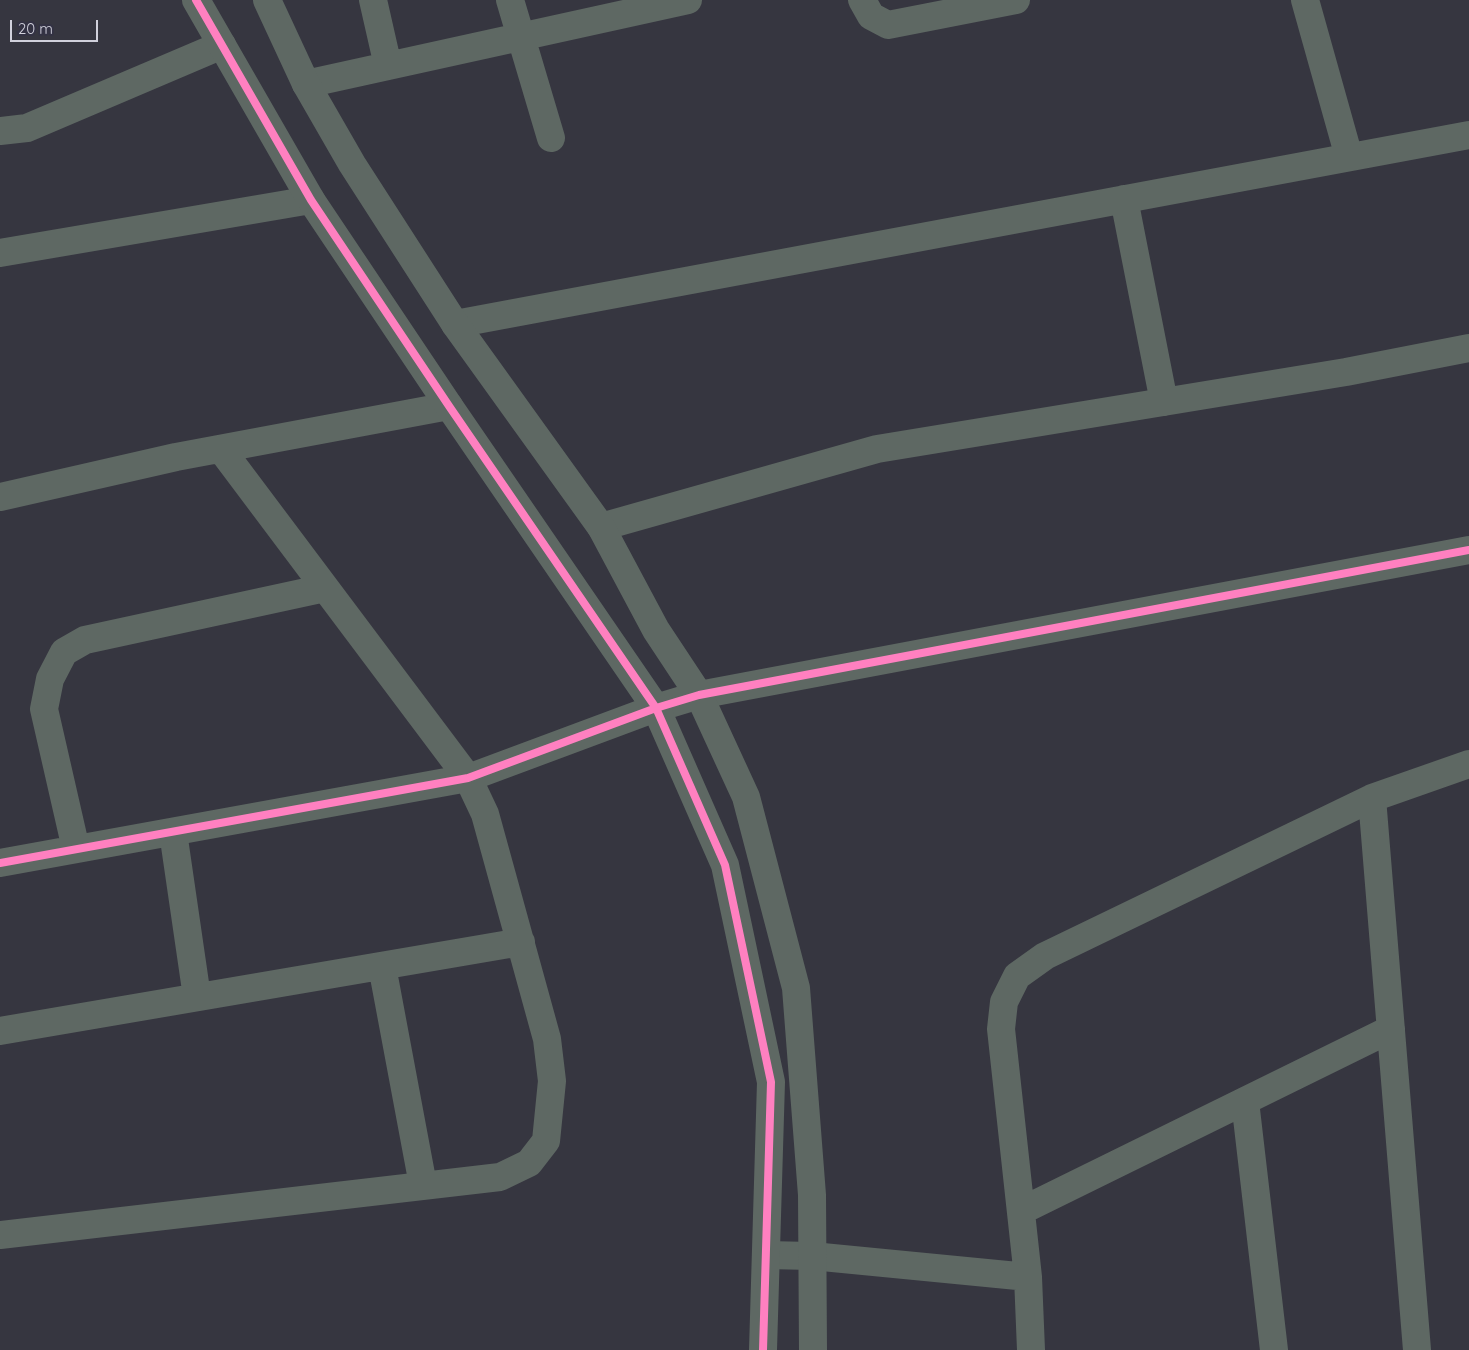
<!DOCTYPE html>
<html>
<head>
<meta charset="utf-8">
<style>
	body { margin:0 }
	#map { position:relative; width:1469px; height:1350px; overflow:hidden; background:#363640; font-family:Quicksand,sans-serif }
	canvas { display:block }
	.scale { position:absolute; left:10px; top:20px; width:88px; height:22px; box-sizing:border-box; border:2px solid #d1d1dc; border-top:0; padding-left:6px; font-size:15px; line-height:18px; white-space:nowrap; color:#d1d1dc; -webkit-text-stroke:4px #333244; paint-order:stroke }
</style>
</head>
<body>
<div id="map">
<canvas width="1469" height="1350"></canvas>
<div class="scale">20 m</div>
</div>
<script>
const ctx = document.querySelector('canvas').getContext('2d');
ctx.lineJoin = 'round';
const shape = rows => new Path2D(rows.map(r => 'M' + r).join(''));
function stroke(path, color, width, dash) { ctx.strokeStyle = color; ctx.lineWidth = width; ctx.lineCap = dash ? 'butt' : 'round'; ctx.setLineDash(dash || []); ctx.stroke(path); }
stroke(shape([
	[373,0,388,66],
	[510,0,551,138],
	[862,0,871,16,888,25,1016,0],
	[1305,0,1349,157],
	[306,84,688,0],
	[0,131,27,128,222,45],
	[1124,199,1164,402],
	[0,253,311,200],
	[455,324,1469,135],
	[0,497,176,457,449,406],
	[601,527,877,449,1346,372,1469,348],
	[1372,798,1417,1350],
	[173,832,197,997],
	[76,849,44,709,50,679,64,652,85,640,325,588],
	[0,863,468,778,656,708,699,695,1469,550],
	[382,966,423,1185],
	[0,1031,521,942],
	[1245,1101,1274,1350],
	[1021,1211,1391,1029],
	[0,1235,500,1177,529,1163,546,1141,552,1081,547,1039,485,814,468,778,221,449],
	[766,1255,812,1256,1028,1277],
	[1031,1350,1028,1277,1001,1029,1004,1002,1017,976,1045,956,1372,798,1469,764]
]), '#5e6863', 28);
stroke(shape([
	[196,0,311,200,449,406,656,708,725,865,771,1082,763,1350],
	[267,0,306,84,352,164,455,324,601,527,656,630,699,695,746,797,796,988,812,1195,813,1350]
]), '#5e6863', 28);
stroke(shape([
	[196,0,311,200,449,406,656,708,725,865,771,1082,763,1350],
	[0,863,468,778,656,708,699,695,1469,550]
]), '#ff80c0', 8);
</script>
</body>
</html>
